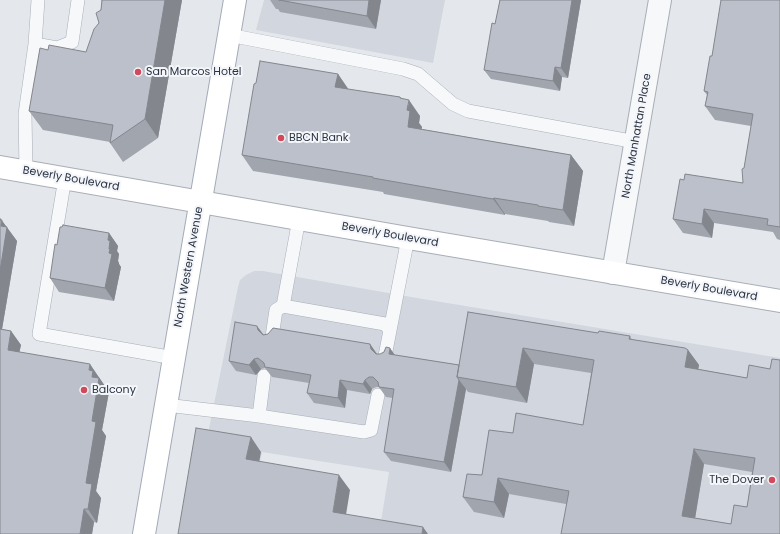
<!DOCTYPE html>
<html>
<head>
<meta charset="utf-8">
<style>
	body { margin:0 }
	canvas { display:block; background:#e4e7ec }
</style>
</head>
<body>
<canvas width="780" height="534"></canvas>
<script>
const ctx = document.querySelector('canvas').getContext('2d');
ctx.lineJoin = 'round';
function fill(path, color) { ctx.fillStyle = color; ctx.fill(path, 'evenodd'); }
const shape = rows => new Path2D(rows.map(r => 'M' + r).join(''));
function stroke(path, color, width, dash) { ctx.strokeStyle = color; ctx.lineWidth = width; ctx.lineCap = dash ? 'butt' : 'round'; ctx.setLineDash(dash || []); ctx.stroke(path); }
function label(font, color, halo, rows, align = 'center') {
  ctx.font = font + ' Poppins,sans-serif'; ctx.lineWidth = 4; ctx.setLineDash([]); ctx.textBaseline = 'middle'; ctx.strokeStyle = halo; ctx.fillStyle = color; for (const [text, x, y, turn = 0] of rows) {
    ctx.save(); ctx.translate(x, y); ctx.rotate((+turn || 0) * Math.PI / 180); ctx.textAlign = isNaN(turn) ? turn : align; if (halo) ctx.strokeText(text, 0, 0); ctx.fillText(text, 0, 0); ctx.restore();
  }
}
fill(shape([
	[264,0,445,0,433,63,256,30],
	[254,271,263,271,417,298,780,358,780,379,755,534,379,534,389,472,262,452,246,534,191,534,206,443,238,287,240,280,246,275]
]), '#d2d6de');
const service = shape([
	[229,35,403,69,418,74,453,104,468,111,636,142],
	[35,44,57,48,72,42,78,0],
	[26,171,25,114,35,44,38,0],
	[65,178,39,334,174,358],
	[283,306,385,324,390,330],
	[272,337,276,310,283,306,299,219],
	[385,356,408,238],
	[166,405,259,416,364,432,371,430,378,395],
	[259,416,264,376]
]);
const minor = shape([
	[613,273,660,0]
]);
const secondary = shape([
	[0,167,408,238,780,301]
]);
const primary = shape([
	[144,534,235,0]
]);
stroke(service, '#a9aeb7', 14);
stroke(minor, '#a9aeb7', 24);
stroke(secondary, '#a9aeb7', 24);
stroke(primary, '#a3abb8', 24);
stroke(service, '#f7f8fa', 13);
stroke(minor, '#f7f8fa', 22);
stroke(secondary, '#fff', 22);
stroke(primary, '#fff', 22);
fill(shape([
	[102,0,182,0,158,138,123,162,110,143,110,142,43,130,29,111,48,50,86,52,99,23],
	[270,0,381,0,376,29,280,12,278,9,276,9],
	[500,0,581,0,568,78,562,77,560,91,491,79,484,70,495,24],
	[780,0,780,240,777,239,773,232,714,223,712,238,683,233,673,219,684,180,743,183,744,168,751,126,715,120,705,106,707,95,704,91,712,56],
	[338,74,348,89,400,97,420,116,419,123,422,127,421,129,571,155,583,171,574,226,549,222,548,221,505,214,505,215,384,194,383,192,253,171,242,155],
	[0,218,17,241,2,329,11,331,21,345,19,352,100,378,100,379,109,392,102,430,106,436,96,491,101,498,97,523,94,522,92,534,0,534],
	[109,233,118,246,117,251,119,254,118,261,119,263,119,264,121,267,114,301,59,292,50,278,57,245],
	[468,312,598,333,630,336,632,340,688,350,699,365,698,369,747,378,780,534,566,504,509,494,504,518,474,512,463,497,482,475,513,433,583,425,591,373,534,364,527,403,468,392,466,389,451,472,391,461,384,452,393,398,386,397,379,387,376,387,372,389,370,394,347,390,345,408,314,403,307,393,309,383,272,377,265,368,261,369,256,375,236,371,229,361,257,326,264,335,370,344,377,354,395,355,459,365],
	[704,464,752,472,747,507,731,524,695,518]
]), '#a1a5ae');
fill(shape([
	[165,0,182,0,158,138,145,119],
	[369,0,381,0,376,29,367,16],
	[572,0,581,0,568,78,561,68],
	[555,67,562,77,560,91,553,81],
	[338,74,349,90,335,87],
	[400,97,408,108,409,100,420,116,419,123,422,127,419,143,408,127,400,98],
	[571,155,583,171,574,226,563,210],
	[494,198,505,214,505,215,493,199],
	[704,209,714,223,712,238,702,224],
	[0,218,17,241,0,341,0,271,1,226,0,223],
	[109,233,118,246,117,251,119,254,118,261,119,263,119,264,121,267,114,301,105,288,109,253,108,240],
	[257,326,264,336,258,330],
	[11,331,21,345,17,364,8,350],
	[370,344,377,354,371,349],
	[390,348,397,358,389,354],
	[523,348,534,364,527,403,516,387],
	[688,350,699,365,696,382,685,367],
	[254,359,261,369,256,375,249,365],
	[90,364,109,392,102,430,106,436,96,491,101,498,97,523,88,509,86,483,92,421,92,377,89,370],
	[340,380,347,390,345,408,338,398],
	[365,380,372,389,370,394,363,384],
	[459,380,466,389,451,472,444,462],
	[251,437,261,452,257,474,246,459],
	[694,449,704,464,693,531,682,516],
	[339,475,350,490,344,527,333,512],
	[498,478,509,494,504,518,494,502],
	[84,509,94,522,92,534,80,534],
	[423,527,428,534,422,534]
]), '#83868d');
const building = shape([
	[102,0,165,0,145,119,110,143,113,125,29,111,40,48,48,50,49,45,86,52,94,29,99,23,96,13,101,10,102,0],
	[279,0,369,0,367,16,279,0],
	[500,0,572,0,561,68,555,67,553,81,484,70,492,23,495,24,500,0],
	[721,0,780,0,780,227,767,225,768,219,704,209,702,224,673,219,680,179,684,180,685,174,743,183,742,169,744,168,753,114,705,106,708,92,704,91,710,56,712,56,721,0],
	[260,61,338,74,335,87,400,97,400,98,409,100,407,110,410,111,408,127,571,155,563,210,538,206,538,205,494,198,493,199,373,178,373,177,242,155,254,84,256,83,260,61],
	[0,220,2,220,1,226,7,227,0,271,0,220],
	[63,225,109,233,108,240,110,241,109,249,110,249,109,253,112,254,105,288,50,278,55,244,57,245,60,227,62,227,63,225],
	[468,312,598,333,599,331,630,336,629,339,685,348,688,350,685,367,747,378,749,365,770,369,772,359,780,360,780,534,561,534,569,491,498,478,494,502,463,497,467,474,482,475,489,430,513,433,516,413,583,425,594,360,523,348,516,387,457,377,468,312],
	[694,449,755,458,747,507,734,505,731,524,682,516,694,449],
	[235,322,257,326,258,330,263,335,268,334,273,328,370,344,371,349,376,354,380,354,384,352,386,347,390,348,389,354,459,365,457,377,459,380,444,462,384,452,394,389,379,387,378,382,373,377,369,377,365,380,363,384,340,380,338,398,307,393,311,375,265,367,264,363,258,358,254,359,249,365,229,361,235,322],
	[0,329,11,331,8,350,90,364,89,370,93,371,92,377,99,378,92,421,96,422,86,483,92,484,88,509,84,509,80,534,0,534,0,329],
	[196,428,251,437,246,459,339,475,333,512,423,527,422,534,178,534,196,428]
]);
fill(building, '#bbc0ca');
stroke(building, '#83868d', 1);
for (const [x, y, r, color] of [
	[138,72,4,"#d1495b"],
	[281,138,4,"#d1495b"],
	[84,390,4,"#d1495b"],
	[772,480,4,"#d1495b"]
]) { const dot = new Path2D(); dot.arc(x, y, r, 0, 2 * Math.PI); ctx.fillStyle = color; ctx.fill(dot); stroke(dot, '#f4f6f9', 1.5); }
label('11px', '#2b3445', '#f4f6f9', [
	["San Marcos Hotel",146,72],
	["BBCN Bank",289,138],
	["Balcony",92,390],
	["The Dover",764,480,"right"]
], 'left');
label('11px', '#2b3445', '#f4f6f9', [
	["North Manhattan Place",637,136,-80],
	["Beverly Boulevard",71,179,10],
	["Beverly Boulevard",390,235,10],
	["North Western Avenue",189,267,-80],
	["Beverly Boulevard",709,289,10]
]);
</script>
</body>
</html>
